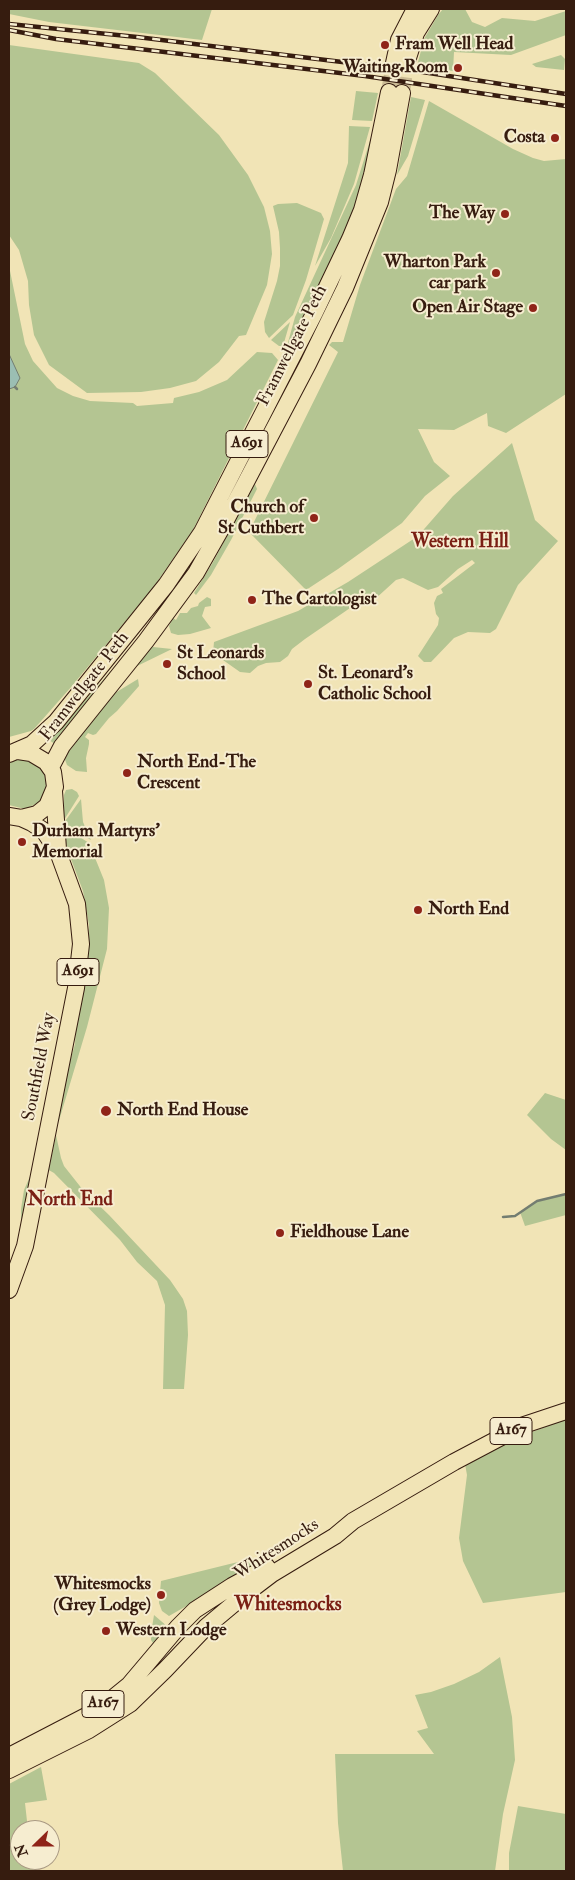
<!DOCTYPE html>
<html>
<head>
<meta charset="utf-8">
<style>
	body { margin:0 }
	#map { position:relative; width:575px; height:1880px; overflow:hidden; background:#f1e4b6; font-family:"IM FELL Double Pica",serif }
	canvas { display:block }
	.frame { position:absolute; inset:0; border:10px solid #361c0f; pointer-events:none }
	.north { position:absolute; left:10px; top:1820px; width:50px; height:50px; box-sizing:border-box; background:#f6edd0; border:1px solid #a99983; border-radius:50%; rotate:248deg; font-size:14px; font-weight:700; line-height:20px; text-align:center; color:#361c0f }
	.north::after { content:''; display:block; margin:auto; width:18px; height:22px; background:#8f2418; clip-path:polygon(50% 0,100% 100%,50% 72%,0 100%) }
</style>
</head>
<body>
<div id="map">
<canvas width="575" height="1880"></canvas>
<div class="frame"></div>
<div class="north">N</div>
</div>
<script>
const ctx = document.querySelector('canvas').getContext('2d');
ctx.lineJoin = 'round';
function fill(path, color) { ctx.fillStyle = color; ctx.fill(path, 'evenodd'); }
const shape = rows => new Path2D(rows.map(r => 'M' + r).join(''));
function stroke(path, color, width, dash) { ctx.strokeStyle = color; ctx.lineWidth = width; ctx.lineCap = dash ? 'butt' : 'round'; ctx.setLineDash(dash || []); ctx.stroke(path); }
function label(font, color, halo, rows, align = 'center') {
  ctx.font = font + ' "IM FELL Double Pica",serif'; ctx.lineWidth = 4; ctx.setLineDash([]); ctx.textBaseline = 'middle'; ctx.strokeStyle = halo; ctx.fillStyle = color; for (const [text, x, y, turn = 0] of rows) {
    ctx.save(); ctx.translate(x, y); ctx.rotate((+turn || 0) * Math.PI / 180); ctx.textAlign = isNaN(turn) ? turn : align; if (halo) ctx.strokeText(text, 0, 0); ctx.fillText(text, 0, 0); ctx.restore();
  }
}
fill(shape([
	[9,9,212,9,202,40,49,22,9,14],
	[443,9,465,9,472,22,485,27,502,18,535,21,566,11,566,35,511,55,454,52,453,71,417,66,424,39,438,15],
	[9,45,139,63,155,73,219,135,248,175,264,207,270,231,272,254,267,285,246,335,239,336,219,362,196,381,170,388,141,392,87,393,49,365,34,335,29,305,28,281,19,250,9,235],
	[561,55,565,59,564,70,536,67,532,64],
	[356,91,378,93,372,121,352,120],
	[411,97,425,100,408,156,397,175],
	[429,101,513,149,533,158,544,161,566,159,566,394,506,433,488,426,487,413,454,430,418,429,434,462,450,476,425,496,402,523,338,569,306,590,249,532,338,352,329,345,332,342,343,342,360,285,396,189,407,176],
	[349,126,370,127,354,184,331,238,315,266,348,163],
	[374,128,367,171,351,219,292,341,287,346,295,317,356,185],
	[297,203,321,213,324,219,306,280,293,315,269,338,265,332,264,322,277,281,280,266,280,248,279,232,273,206,278,204],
	[9,266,25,344,33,361,57,388,73,396,90,401,133,403,137,406,173,403,174,398,199,392,227,380,257,352,272,353,278,360,193,530,153,588,72,686,34,729,31,731,9,737],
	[290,322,283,346,279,346,271,340],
	[512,443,535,520,558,541,518,585,496,629,490,633,468,632,454,638,431,662,424,662,418,656,438,625,439,618,436,614,434,603,437,596,443,593,441,589,475,563,472,560,458,569,438,587,428,590,403,578,396,580,374,600,362,606,353,606,305,639,292,649,288,656,280,662,266,663,258,666,250,673,240,672,213,653,214,642,298,611,348,582,418,536,453,496],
	[255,484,257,489,231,540,211,575,196,595,194,593,212,564],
	[207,597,211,599,211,606,205,607,202,616,211,628,190,634,178,635,171,633,169,626,173,618,176,620,180,613,187,613,191,608,198,606,199,603],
	[153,647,172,649,133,668,147,649],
	[130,649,55,744,46,738,75,712],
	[138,679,139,686,117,711,109,718,96,734,93,735,88,733,85,737,89,740,89,744,86,758,87,772,76,771,67,765,64,757,100,708,115,693],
	[17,758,34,761,46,774,48,786,40,802,25,809,9,805,9,761],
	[72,789,77,792,79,796,64,820,64,795,66,790],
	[81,799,83,822,91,840,63,824],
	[64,827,89,843,104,880,109,908,107,949,87,1027,58,1124,66,1075,75,1044,76,1021,88,946,89,925,83,891,68,851,64,835],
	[545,1093,566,1100,566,1150,551,1139,527,1115],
	[56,1135,61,1158,64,1166,83,1190,109,1215,170,1280,183,1299,187,1311,188,1335,184,1389,163,1389,165,1305,157,1281,137,1262,120,1240,54,1173,47,1169,50,1164],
	[32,1172,21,1225,21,1209,24,1190],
	[566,1194,566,1215,525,1226,520,1212,537,1201],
	[566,1419,566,1592,483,1603,463,1561,459,1538,467,1475,465,1464,519,1437],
	[254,1558,258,1565,169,1616,162,1611,159,1603,161,1581],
	[154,1615,168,1627,155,1646,151,1640,151,1634],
	[500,1657,512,1717,515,1760,503,1814,495,1871,343,1871,338,1823,335,1754,434,1754,417,1731,428,1728,415,1695,431,1692,454,1684,479,1672],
	[41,1767,47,1800,25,1803,28,1830,20,1830,20,1860,32,1860,33,1871,9,1871,9,1784],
	[518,1806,566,1814,566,1871,509,1871,509,1853]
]), '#b4c592');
const water = shape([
	[9,354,20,378,15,387,9,389,9,354]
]);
fill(water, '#9bbeb3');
stroke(water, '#737d71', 1);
stroke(shape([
	[15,387,17,389],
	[503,1217,515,1216,537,1201,566,1194]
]), '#737d71', 2.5);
stroke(shape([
	[389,92,394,63],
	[402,93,406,64]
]), '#ccbc95', 16, [16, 8]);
const highway = shape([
	[394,63,399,40,415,9],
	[406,64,416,33,431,9],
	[9,754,32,744,56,722,166,585,202,532,315,312,350,239,362,210,372,175,389,92],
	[51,767,62,746,146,641,196,573,225,522,308,364,345,288,380,202,388,170,402,93],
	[54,791,58,849],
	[9,816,21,818,37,814,47,806,55,787,53,772,46,762,31,753,18,751],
	[9,1290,25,1246,76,988,81,944,77,904,58,852,44,831,32,823,21,818],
	[9,1756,86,1716,113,1698,129,1685,178,1627,195,1610,232,1586,267,1567],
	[9,1770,89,1730,130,1704,165,1670,206,1627,243,1596,272,1574,335,1536,353,1521,454,1462,524,1425,566,1411]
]);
stroke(highway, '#361c0f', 18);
stroke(highway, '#f1e4b6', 16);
const rail = shape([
	[9,24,137,37,416,71,566,94],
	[9,30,56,39,365,76,566,106]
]);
stroke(rail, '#361c0f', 4.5);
stroke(rail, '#f6edd0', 2.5, [8]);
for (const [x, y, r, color] of [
	[385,45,5,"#8f2418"],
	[458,68,5,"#8f2418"],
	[555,138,5,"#8f2418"],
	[505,214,5,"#8f2418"],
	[496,273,5,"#8f2418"],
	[533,308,5,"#8f2418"],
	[314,518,5,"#8f2418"],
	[252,600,5,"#8f2418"],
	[167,664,5,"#8f2418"],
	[308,684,5,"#8f2418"],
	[127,773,5,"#8f2418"],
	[22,842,5,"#8f2418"],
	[418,910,5,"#8f2418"],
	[106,1111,6,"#8f2418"],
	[280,1233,5,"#8f2418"],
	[161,1595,5,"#8f2418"],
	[106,1631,5,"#8f2418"]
]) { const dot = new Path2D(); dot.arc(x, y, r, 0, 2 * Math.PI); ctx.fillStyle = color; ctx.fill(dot); stroke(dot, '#f6edd0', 2); }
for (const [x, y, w] of [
	[247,444,42],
	[78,972,42],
	[511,1431,42],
	[103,1704,42]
]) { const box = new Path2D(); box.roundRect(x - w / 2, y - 13.5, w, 27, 4); ctx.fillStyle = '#f6edd0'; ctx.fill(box); stroke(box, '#361c0f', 1); }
label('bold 16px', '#361c0f', null, [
	["A691",247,444],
	["A691",78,972],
	["A167",511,1431],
	["A167",103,1704]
]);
label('bold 18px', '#361c0f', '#f6edd0', [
	["Fram Well Head",395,45],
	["Waiting Room",448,68,"right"],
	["Costa",545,138,"right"],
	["The Way",495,214,"right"],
	["Wharton Park",486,263,"right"],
	["car park",486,284,"right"],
	["Open Air Stage",523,308,"right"],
	["Church of",304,508,"right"],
	["St Cuthbert",304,529,"right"],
	["The Cartologist",262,600],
	["St Leonards",177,654],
	["School",177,675],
	["St. Leonard's",318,674],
	["Catholic School",318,695],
	["North End-The",137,763],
	["Crescent",137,784],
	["Durham Martyrs'",32,832],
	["Memorial",32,853],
	["North End",428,910],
	["North End House",117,1111],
	["Fieldhouse Lane",290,1233],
	["Whitesmocks",151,1585,"right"],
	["(Grey Lodge)",151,1606,"right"],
	["Western Lodge",116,1631]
], 'left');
label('18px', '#361c0f', '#f6edd0', [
	["Framwellgate Peth",293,346,-63],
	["Framwellgate Peth",85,687,-52],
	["Southfield Way",40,1067,-79],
	["Whitesmocks",277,1550,-33]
]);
label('bold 19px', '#7a1f14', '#f6edd0', [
	["Western Hill",460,543],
	["North End",70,1201]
]);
label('bold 20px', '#7a1f14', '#f6edd0', [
	["Whitesmocks",288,1606]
]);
</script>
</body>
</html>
